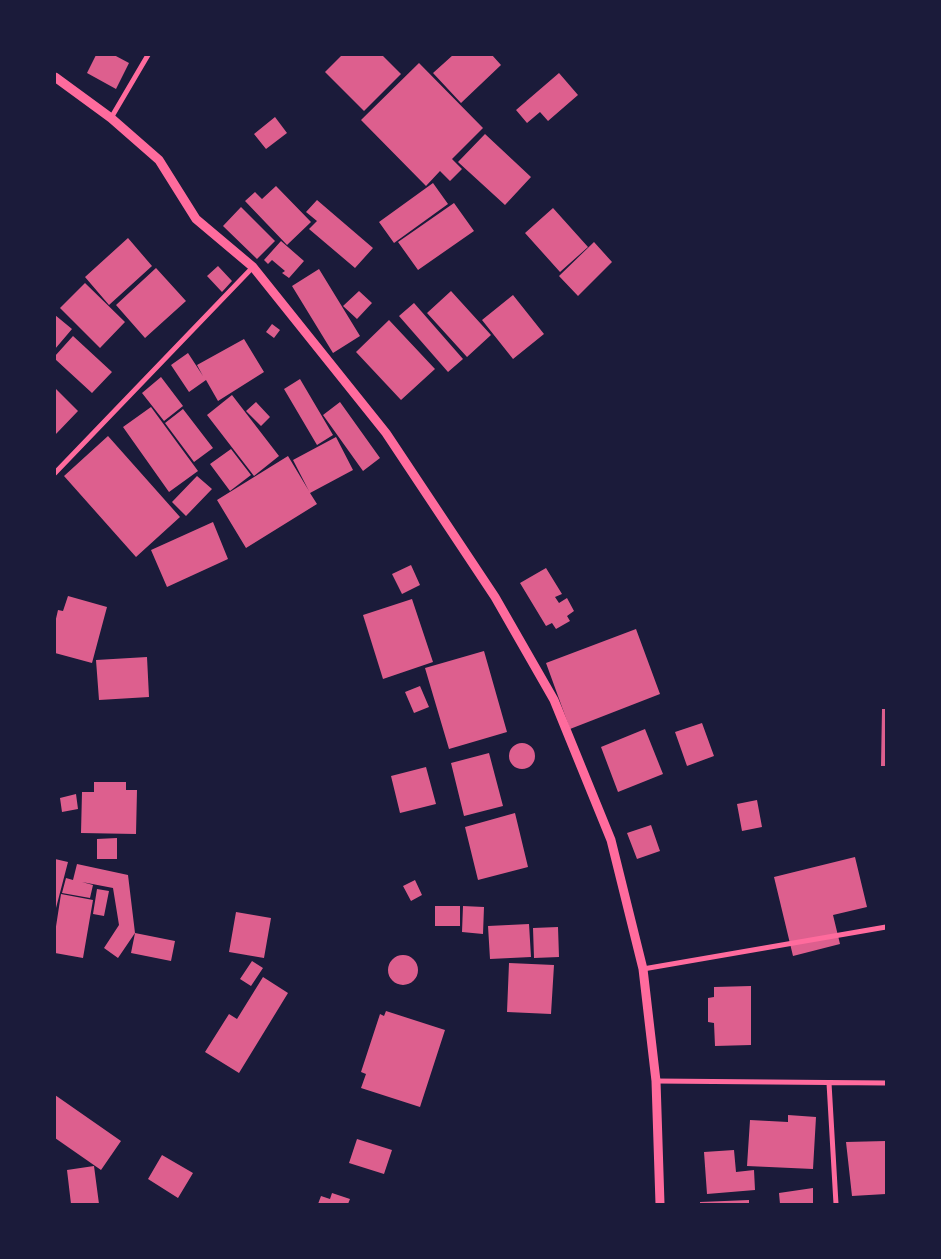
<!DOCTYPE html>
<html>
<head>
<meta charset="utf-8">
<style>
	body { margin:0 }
	#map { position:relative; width:941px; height:1259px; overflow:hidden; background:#1b1b3a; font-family:Lato,sans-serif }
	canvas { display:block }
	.frame { position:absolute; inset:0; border:56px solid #1b1b3a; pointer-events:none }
</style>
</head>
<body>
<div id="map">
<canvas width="941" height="1259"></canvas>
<div class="frame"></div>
</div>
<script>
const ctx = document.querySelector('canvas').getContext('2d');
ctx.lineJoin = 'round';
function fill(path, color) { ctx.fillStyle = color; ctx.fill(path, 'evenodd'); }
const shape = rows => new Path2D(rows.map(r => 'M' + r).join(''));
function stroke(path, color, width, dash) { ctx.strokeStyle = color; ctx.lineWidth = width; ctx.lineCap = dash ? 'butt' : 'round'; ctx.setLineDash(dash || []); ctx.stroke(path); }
fill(shape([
	[96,55,114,55,129,63,116,89,87,73],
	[342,55,382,55,401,74,364,111,325,72],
	[453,55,492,55,501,65,461,103,433,73],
	[419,63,483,128,452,159,462,169,450,181,440,171,426,186,361,120],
	[559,73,578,95,548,121,540,112,527,123,516,110],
	[275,117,287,133,266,149,254,134],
	[485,134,531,177,505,205,458,162],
	[433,183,448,204,394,243,379,222],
	[276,186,311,222,287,245,245,201,255,192,262,199],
	[317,200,373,248,355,268,309,229,317,221,306,212],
	[454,203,474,231,418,270,398,242],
	[241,207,275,241,257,259,223,226],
	[553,208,588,247,560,272,525,233],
	[128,238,152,266,109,305,85,277],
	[281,241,304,261,289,278,282,273,285,271,272,260,268,264,264,260],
	[594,242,612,262,578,296,559,276],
	[218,266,232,281,222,292,207,276],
	[156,268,186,301,145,338,116,305],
	[319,269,360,336,333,353,292,286],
	[85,283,125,322,100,348,60,308],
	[359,291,372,303,357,319,343,306],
	[451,291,491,335,467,357,427,313],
	[513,295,544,334,513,359,482,320],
	[414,303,463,359,448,372,399,316],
	[55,315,72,329,55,349],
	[389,320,435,369,401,400,356,352],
	[272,324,280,330,274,338,266,332],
	[73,336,112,372,92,393,55,359,55,356],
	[244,339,264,372,218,401,206,380,189,392,171,365,188,353,203,376,197,365],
	[161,377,183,406,164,421,142,393],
	[300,379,333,435,317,445,284,389],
	[55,388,78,411,55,435],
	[232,395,279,456,254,476,207,415],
	[256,402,270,417,261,426,246,411],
	[340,402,380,458,363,471,323,415],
	[151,407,198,471,169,492,123,427],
	[183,409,213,448,194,462,165,423],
	[108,436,180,517,136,557,64,476],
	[336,437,353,470,310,493,317,504,246,548,217,500,288,456,309,491,293,460],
	[231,449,251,475,230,491,210,464],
	[197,476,212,489,186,516,172,502],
	[213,522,228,559,167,587,151,550],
	[411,565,420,585,402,594,392,574],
	[546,568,562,594,555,597,559,603,567,598,574,611,567,616,570,621,556,629,552,623,546,626,520,583],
	[68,596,107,607,92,663,55,653,55,623,58,610,63,611],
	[412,599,433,662,383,679,363,615],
	[636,629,660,694,570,729,546,663],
	[484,651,507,732,449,749,425,668],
	[147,657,149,697,99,700,96,660],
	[420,686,429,707,414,713,405,692],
	[882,709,886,709,886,766,881,766],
	[702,723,714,756,687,766,675,732],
	[645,729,663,774,618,792,601,747],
	'509 756a13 13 0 1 1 26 0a13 13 0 1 1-26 0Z',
	[489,753,503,806,464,816,451,763],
	[426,767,436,804,400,813,391,776],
	[94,782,126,782,126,790,137,790,136,834,81,833,82,792,94,792],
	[76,794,78,809,62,812,60,798],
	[757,800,762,827,742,831,737,804],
	[515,813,528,867,478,880,465,827],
	[651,825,660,851,637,859,627,833],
	[117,838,117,859,97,859,97,839],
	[855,857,867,907,833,915,840,944,793,956,774,877],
	[55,859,68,862,56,908,55,908],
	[77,864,128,875,135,933,175,941,171,961,131,953,135,933,118,958,104,948,119,925,113,888,82,882,93,885,90,898,62,893,66,878,73,880],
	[415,880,422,895,411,901,403,886],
	[97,889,109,891,104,916,93,914],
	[61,894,93,900,83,958,55,953,55,933],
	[435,906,460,906,460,926,435,926],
	[463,906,484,907,483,934,462,932],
	[236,912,271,918,264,958,229,952],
	[529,924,531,957,490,959,488,926],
	[558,927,559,957,534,958,533,928],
	'388 970a15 15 0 1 1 30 0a15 15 0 1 1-30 0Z',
	[252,961,263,968,251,986,240,979],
	[509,963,554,965,551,1014,507,1012],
	[263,977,288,993,239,1073,205,1052,229,1014,237,1019],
	[751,986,751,1045,715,1046,714,1023,708,1022,708,998,714,997,714,987],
	[386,1011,445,1030,420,1107,361,1088,366,1074,361,1072,380,1014,384,1016],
	[55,1095,121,1141,101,1170,55,1138],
	[788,1115,816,1117,813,1169,747,1166,750,1120,788,1122],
	[357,1139,392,1150,384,1174,349,1163],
	[886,1141,886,1194,852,1196,846,1142],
	[734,1150,736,1172,754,1170,755,1190,707,1194,704,1152],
	[162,1155,193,1173,178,1198,148,1179],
	[94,1166,99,1204,71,1204,67,1170],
	[813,1188,813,1204,780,1204,779,1193],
	[332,1193,350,1199,348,1204,318,1204,321,1196,330,1199],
	[749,1200,749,1204,700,1204,700,1202]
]), '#dd5f8e');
stroke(shape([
	[111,118,148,55],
	[55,473,253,267],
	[643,969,886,927],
	[656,1081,886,1083],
	[829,1083,836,1204]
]), '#ff6b9d', 5);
stroke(shape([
	[55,77,111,118,159,160,196,219,253,267,386,433,495,597,554,700,611,840,643,969,656,1081,660,1204]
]), '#ff6b9d', 9);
</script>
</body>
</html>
